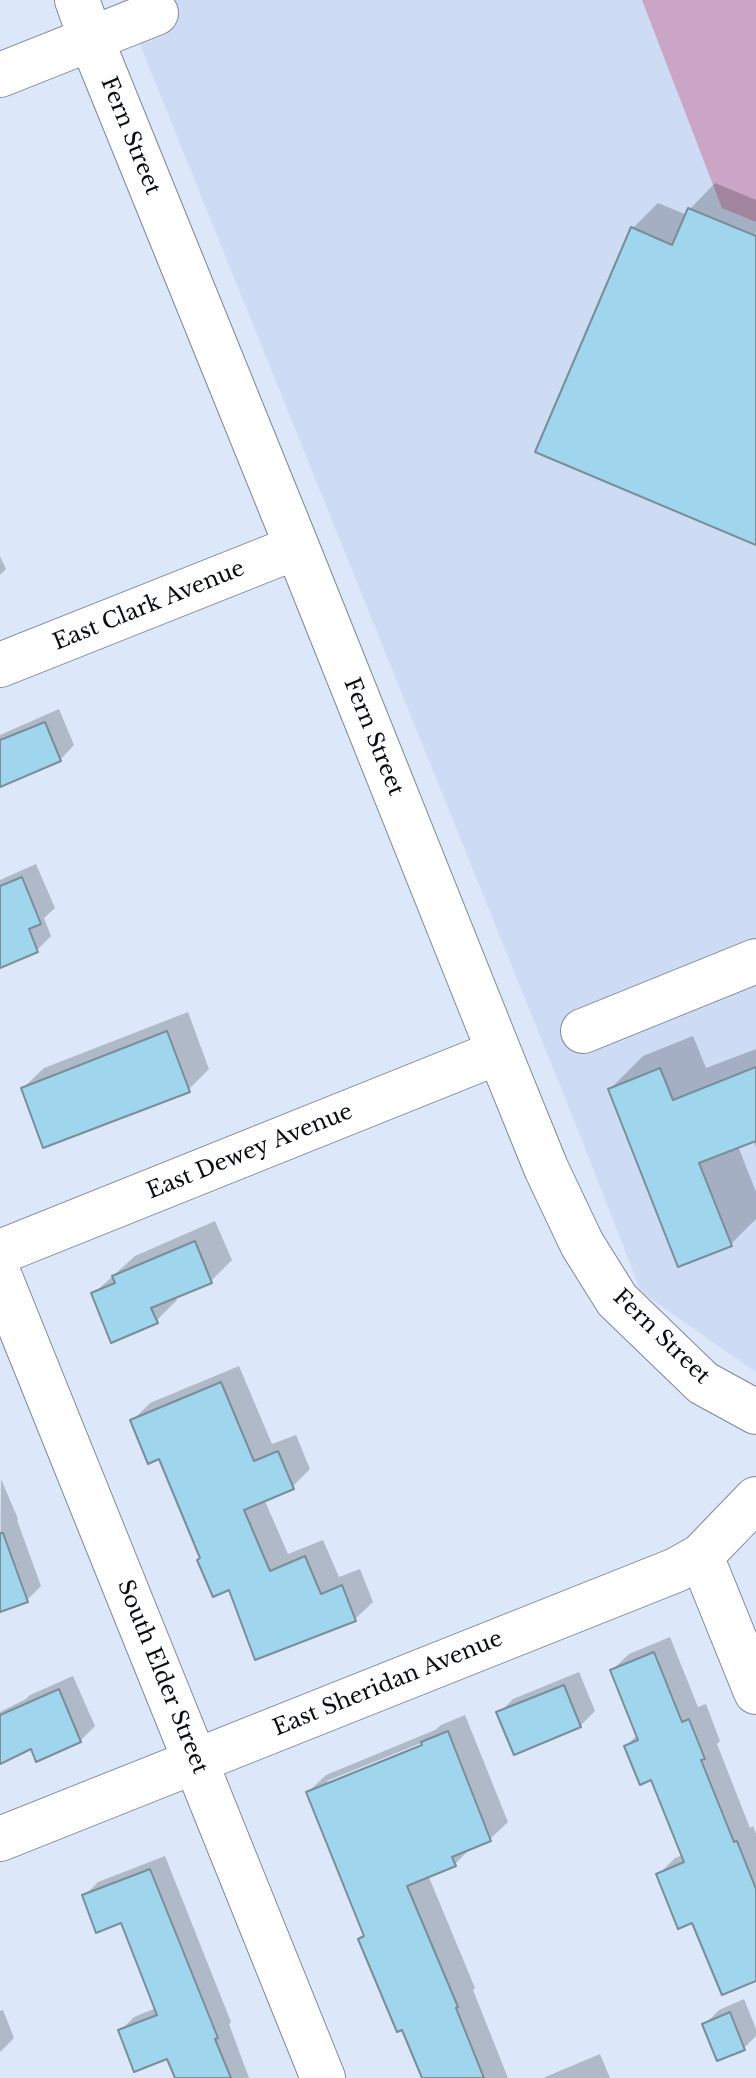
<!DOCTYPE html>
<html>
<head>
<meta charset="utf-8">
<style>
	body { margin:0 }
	canvas { display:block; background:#dce7fa }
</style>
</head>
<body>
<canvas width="756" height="2078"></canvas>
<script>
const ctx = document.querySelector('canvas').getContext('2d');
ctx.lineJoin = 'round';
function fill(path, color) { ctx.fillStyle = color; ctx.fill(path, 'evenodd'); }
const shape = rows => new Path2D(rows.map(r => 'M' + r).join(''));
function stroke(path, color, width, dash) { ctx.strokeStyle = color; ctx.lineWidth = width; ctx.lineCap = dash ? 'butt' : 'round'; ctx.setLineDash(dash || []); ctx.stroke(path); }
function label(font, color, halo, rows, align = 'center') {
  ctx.font = font + ' "Libre Baskerville",serif'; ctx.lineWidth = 8; ctx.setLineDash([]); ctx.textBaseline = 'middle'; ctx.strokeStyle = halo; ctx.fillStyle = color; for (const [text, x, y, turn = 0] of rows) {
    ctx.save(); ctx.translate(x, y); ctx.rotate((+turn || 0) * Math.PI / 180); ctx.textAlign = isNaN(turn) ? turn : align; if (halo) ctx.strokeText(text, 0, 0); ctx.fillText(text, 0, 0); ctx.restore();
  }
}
fill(shape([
	[122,0,756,0,756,1372,641,1292,578,1130]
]), '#cddbf5');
fill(shape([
	[642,0,756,0,756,222,722,208]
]), '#cba5c5');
fill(shape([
	[715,183,756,200,756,543,632,229,658,203,687,215,690,209],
	[0,556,6,569,0,575],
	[59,709,74,745,60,760,0,784,0,735],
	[36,864,55,908,44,918,51,936,37,950,0,966,0,880],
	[188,1012,209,1069,188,1090,23,1088,44,1068],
	[693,1036,706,1068,756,1049,756,1148,753,1140,738,1146,756,1192,756,1219,731,1244,610,1089,643,1056],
	[215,1221,232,1260,211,1281,175,1296,177,1300,156,1321,93,1294,135,1256],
	[239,1366,272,1444,296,1435,310,1469,292,1487,264,1499,288,1554,323,1540,339,1577,360,1569,373,1602,355,1619,230,1588,201,1558,160,1457,132,1421,150,1403],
	[1,1479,18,1519,17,1520,41,1586,27,1600,0,1610],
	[670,1637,698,1707,706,1704,720,1741,717,1744,750,1828,753,1826,756,1834,756,1979,694,1920,659,1874,675,1858,683,1855,652,1778,626,1746,638,1734,612,1670,629,1654],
	[579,1672,595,1711,580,1726,499,1713,513,1699],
	[73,1676,95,1726,80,1741,32,1747,0,1762,0,1712,26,1699,30,1695],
	[465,1715,508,1822,490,1839,473,1846,455,1864,428,1875,475,1988,473,1990,508,2078,424,2078,403,2027,360,1940,366,1934,308,1792,326,1775,435,1730,441,1725],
	[431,1739,432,1743,327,1785,327,1781],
	[165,1856,231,2022,229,2024,249,2078,177,2078,168,2056,120,2031,134,2017,156,2008,122,1921,84,1896,98,1882],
	[744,1999,756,2029,756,2036,744,2048,705,2024,719,2010],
	[3,2010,14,2038,0,2052,0,2011],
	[600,2054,610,2078,543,2078]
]), '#0003');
const building = shape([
	[688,208,756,236,756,545,535,452,631,227,672,245,688,208],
	[45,722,61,761,0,787,0,740,45,722],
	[22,877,41,924,29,929,38,952,0,968,0,886,22,877],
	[167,1031,190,1092,43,1148,21,1088,167,1031],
	[756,1067,756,1141,699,1163,732,1246,678,1267,608,1089,660,1068,673,1100,756,1067],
	[195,1241,212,1283,151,1308,158,1323,111,1343,91,1293,115,1283,112,1276,195,1241],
	[221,1382,254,1461,278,1451,294,1489,244,1510,270,1571,305,1556,321,1594,342,1585,356,1621,255,1660,229,1590,213,1597,197,1560,200,1558,159,1459,148,1464,130,1420,221,1382],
	[0,1533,3,1533,28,1602,0,1612,0,1533],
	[654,1652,682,1722,689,1719,705,1759,701,1760,734,1842,737,1841,756,1889,756,1981,722,1995,692,1923,678,1929,656,1874,684,1862,651,1780,640,1785,624,1746,638,1740,610,1670,654,1652],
	[564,1685,581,1727,514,1755,496,1712,564,1685],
	[59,1689,81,1742,36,1762,31,1749,0,1764,0,1715,59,1689],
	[448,1731,491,1841,452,1857,456,1866,407,1886,458,2007,456,2008,484,2078,422,2078,402,2030,397,2032,358,1939,364,1936,306,1792,422,1745,421,1742,448,1731],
	[150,1869,218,2038,215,2039,231,2078,175,2078,167,2059,134,2072,118,2030,157,2015,121,1923,96,1933,82,1895,150,1869],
	[730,2012,745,2050,717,2061,702,2024,730,2012]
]);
fill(building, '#9fd5ed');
stroke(building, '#798e98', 2);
const minor = shape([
	[77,0,91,39,297,547,499,1052,546,1168,582,1244,617,1300,703,1383,756,1412],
	[0,75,156,13],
	[0,665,297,547],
	[583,1031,756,961],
	[0,1252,499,1052],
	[0,1277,323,2078],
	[701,1556,756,1692],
	[0,1839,676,1570,701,1556,756,1499]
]);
stroke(minor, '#7f8899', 46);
stroke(minor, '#fff', 44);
label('22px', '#090d13', '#fff', [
	["Fern Street",130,136,68],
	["East Clark Avenue",149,606,-22],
	["Fern Street",373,737,68],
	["East Dewey Avenue",250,1152,-22],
	["Fern Street",661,1337,44],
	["South Elder Street",162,1677,68],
	["East Sheridan Avenue",388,1684,-22]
]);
</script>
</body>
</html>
